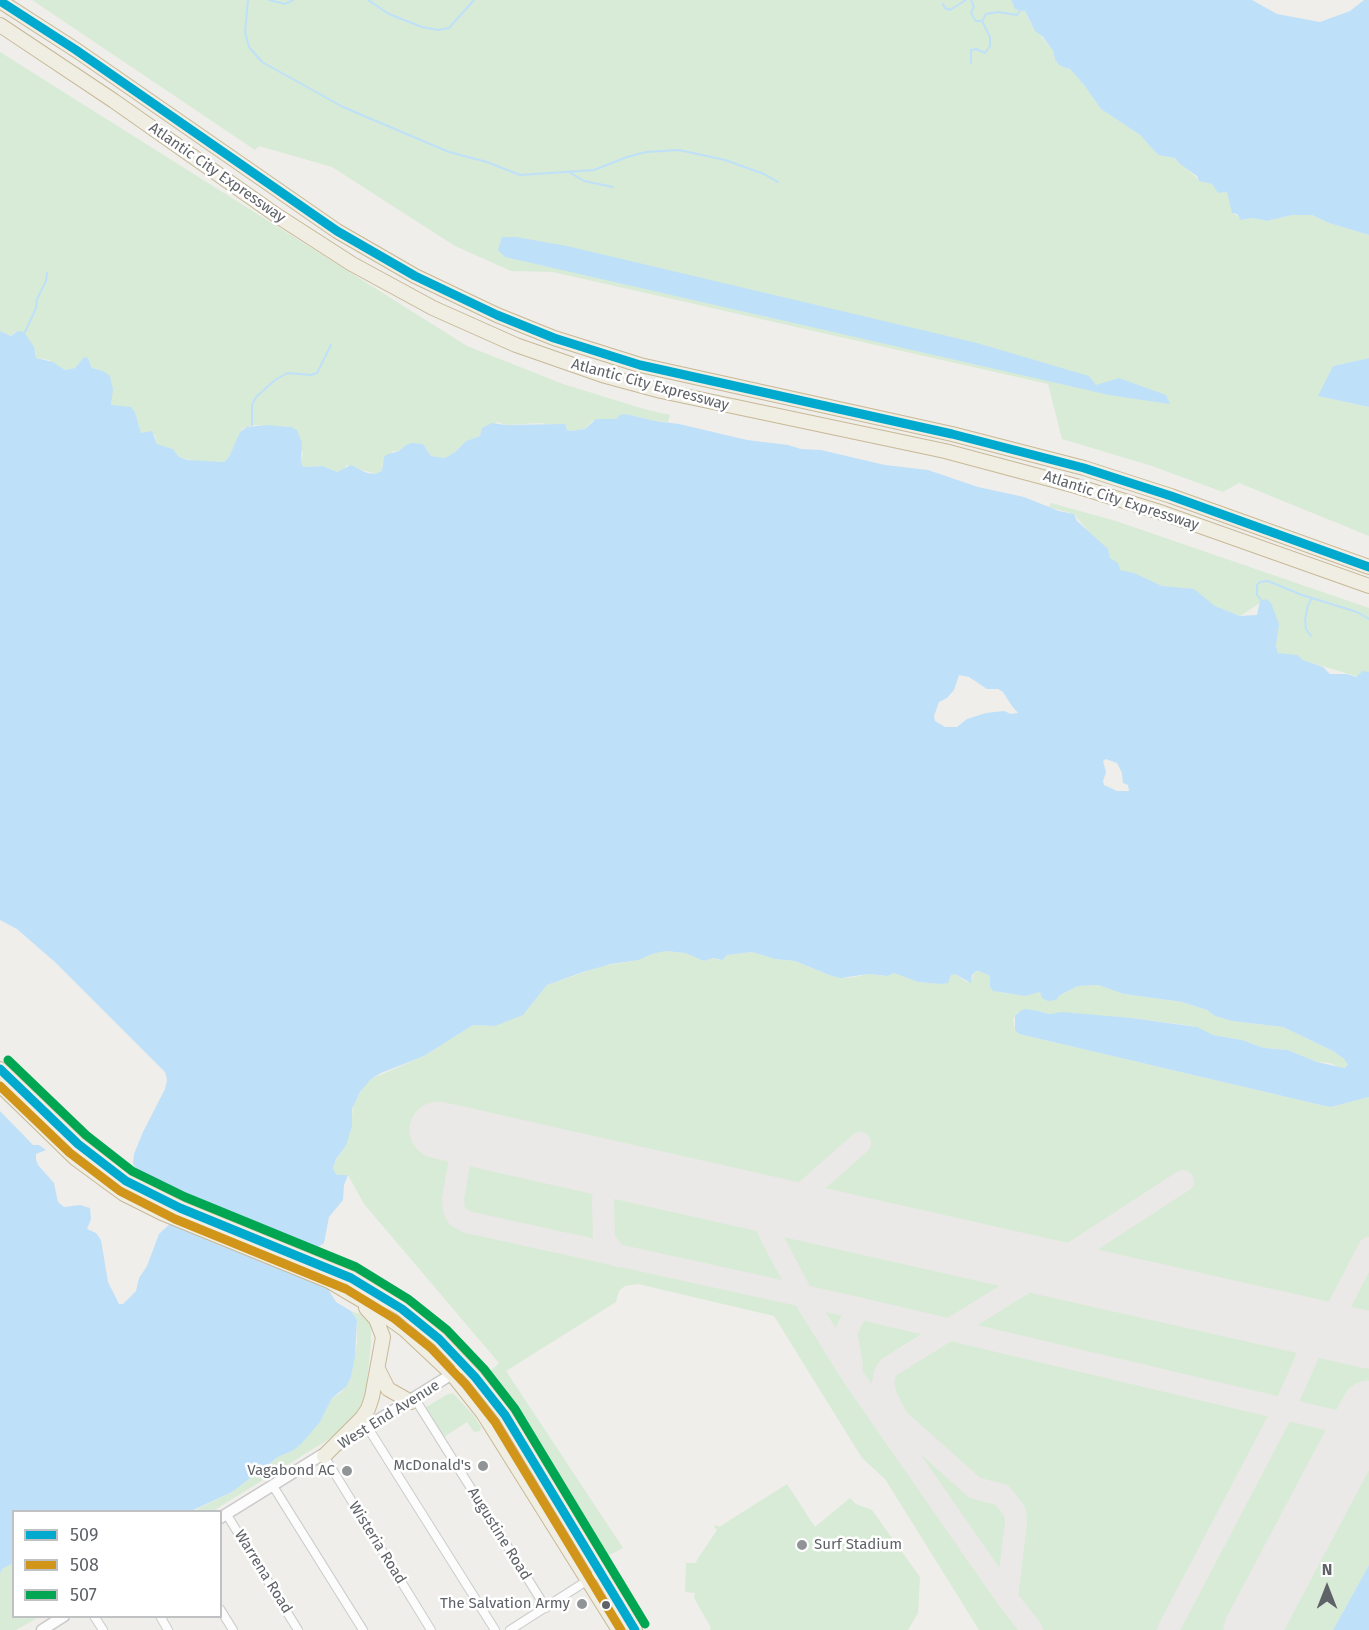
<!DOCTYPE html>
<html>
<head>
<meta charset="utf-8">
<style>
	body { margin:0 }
	#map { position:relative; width:1369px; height:1630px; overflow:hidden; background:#efeeea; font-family:"Fira Sans",sans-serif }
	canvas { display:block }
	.legend { position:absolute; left:12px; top:1510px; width:210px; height:108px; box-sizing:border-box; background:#fff; border:2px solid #bfc1c3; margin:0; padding:8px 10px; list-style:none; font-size:18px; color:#5f6368 }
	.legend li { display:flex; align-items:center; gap:12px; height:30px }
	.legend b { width:30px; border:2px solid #bfc1c3 }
	.north { position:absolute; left:1297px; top:1558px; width:60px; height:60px; -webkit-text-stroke:4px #fff; paint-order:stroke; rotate:0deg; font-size:16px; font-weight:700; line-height:24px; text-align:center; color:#5f6368 }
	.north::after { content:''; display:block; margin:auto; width:21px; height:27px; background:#5f6368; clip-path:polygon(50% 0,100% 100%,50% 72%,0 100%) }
</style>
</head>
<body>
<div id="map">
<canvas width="1369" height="1630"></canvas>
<ul class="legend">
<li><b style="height:8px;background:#00a9ce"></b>509</li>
<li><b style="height:8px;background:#d1951a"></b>508</li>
<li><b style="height:8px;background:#00a651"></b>507</li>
</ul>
<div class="north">N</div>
</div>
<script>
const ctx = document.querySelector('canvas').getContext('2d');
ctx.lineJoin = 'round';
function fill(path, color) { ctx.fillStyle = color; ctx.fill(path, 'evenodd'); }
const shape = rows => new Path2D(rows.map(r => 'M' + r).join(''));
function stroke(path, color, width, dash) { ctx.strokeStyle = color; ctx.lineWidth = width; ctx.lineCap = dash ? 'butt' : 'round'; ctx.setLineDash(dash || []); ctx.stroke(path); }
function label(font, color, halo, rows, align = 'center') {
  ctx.font = font + ' "Fira Sans",sans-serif'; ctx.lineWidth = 5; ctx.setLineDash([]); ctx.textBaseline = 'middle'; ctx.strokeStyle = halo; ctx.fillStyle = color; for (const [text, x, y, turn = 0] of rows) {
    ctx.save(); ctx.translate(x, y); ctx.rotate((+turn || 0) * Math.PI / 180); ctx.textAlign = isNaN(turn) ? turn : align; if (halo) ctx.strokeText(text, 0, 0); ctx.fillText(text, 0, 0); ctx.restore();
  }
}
fill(shape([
	[32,0,1011,0,1013,5,1025,11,1031,24,1053,51,1055,60,1060,66,1070,69,1084,85,1101,109,1140,135,1158,155,1175,158,1199,180,1212,184,1221,193,1227,191,1234,214,1244,220,1253,218,1267,221,1292,215,1312,215,1329,223,1369,235,1369,358,1333,366,1319,396,1369,407,1369,536,1239,483,1223,492,1152,466,1062,439,1048,384,553,272,511,271,455,246,332,167,259,146,255,150],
	[0,52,467,346,563,384,644,409,670,415,668,422,655,421,626,414,617,419,592,421,585,429,570,431,567,430,562,424,555,425,540,423,505,425,497,422,480,436,466,441,455,452,445,458,431,456,423,444,406,445,399,451,393,451,383,461,382,471,375,474,347,465,343,470,337,472,323,466,303,467,301,461,303,453,291,427,254,425,242,429,229,457,224,462,195,461,179,457,173,449,157,444,155,435,141,433,135,412,111,405,112,397,103,371,92,368,89,360,84,357,75,368,65,370,49,360,36,358,35,351,15,332,11,336,0,331],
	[1051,503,1116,521,1369,608,1369,680,1278,653,1266,599,1240,616,1120,570,1074,514,1049,507],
	[666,951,685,953,704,961,713,958,719,960,727,955,752,952,775,959,795,961,832,976,850,978,868,974,883,976,894,973,918,982,941,984,950,979,951,974,955,974,967,982,972,980,974,972,979,971,990,976,990,987,997,992,1027,996,1031,993,1040,992,1042,996,1057,998,1060,995,1078,986,1098,985,1124,994,1182,1002,1207,1010,1215,1016,1232,1021,1283,1027,1333,1051,1344,1059,1348,1065,1344,1068,1339,1067,1330,1063,1317,1062,1288,1050,1264,1048,1242,1040,1213,1035,1193,1026,1132,1018,1057,1013,1050,1014,1034,1010,1016,1013,1013,1020,1015,1030,1019,1034,1325,1106,1331,1107,1369,1097,1369,1565,1333,1630,979,1630,885,1479,862,1458,774,1316,638,1284,625,1286,619,1291,616,1302,506,1371,623,1548,604,1558,516,1415,486,1375,499,1363,364,1204,348,1175,337,1175,333,1169,336,1160,346,1146,347,1138,351,1130,353,1105,364,1086,371,1079,424,1056,473,1025,495,1026,528,1009,547,985,602,966,639,960,652,954],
	[351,1311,360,1314,371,1324,371,1343,365,1401,350,1426,213,1511,191,1512,232,1492,278,1457,294,1450,320,1422,332,1398,342,1392,351,1377,357,1343,357,1320],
	[453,1393,474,1416,481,1427,480,1431,474,1432,467,1422,444,1437,438,1428,435,1430,423,1409,446,1395],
	[787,1484,815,1527,850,1498,856,1504,872,1510,920,1577,918,1613,908,1630,709,1630,711,1628,694,1598,695,1593,685,1592,686,1563,696,1563,697,1560,717,1530,714,1527,716,1525,719,1527],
	[13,1563,14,1616,39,1617,16,1630,0,1630,0,1574,2,1569]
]), '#d8ebd6');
fill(shape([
	[1011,0,1252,0,1277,14,1320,22,1350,11,1364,0,1369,0,1369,235,1329,223,1312,215,1292,215,1267,221,1253,218,1241,220,1237,214,1232,213,1227,192,1218,193,1212,184,1199,181,1197,176,1180,164,1175,158,1158,155,1140,135,1101,109,1084,85,1070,69,1060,66,1055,60,1053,51,1043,37,1035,31,1025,11,1015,9],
	[502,237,516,237,567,246,977,343,1089,376,1096,385,1119,378,1166,395,1170,404,1109,395,505,257,498,250],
	[0,331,11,336,18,331,24,332,34,347,36,358,53,362,65,370,75,368,84,357,88,358,92,368,103,371,110,376,113,389,111,405,131,407,135,412,141,433,152,431,157,444,173,449,179,457,188,460,224,462,229,457,240,432,247,427,266,425,291,427,297,430,302,443,301,461,303,467,323,466,337,472,351,465,367,473,375,474,382,471,384,457,388,454,399,451,406,445,412,443,423,444,431,456,445,458,455,452,466,441,480,436,482,428,492,423,505,425,565,424,567,430,570,431,585,429,596,419,616,419,620,415,626,414,655,421,679,424,747,440,788,445,801,449,821,450,885,465,928,470,978,487,1024,497,1059,511,1074,514,1077,521,1108,549,1110,558,1118,563,1120,570,1134,573,1162,586,1194,589,1215,606,1240,616,1257,615,1260,601,1266,599,1271,603,1279,624,1276,645,1278,653,1297,655,1303,660,1323,667,1330,674,1347,674,1356,677,1363,671,1369,672,1369,1097,1331,1107,1325,1106,1019,1034,1015,1030,1015,1015,1024,1009,1034,1010,1050,1014,1062,1012,1132,1018,1197,1027,1213,1035,1242,1040,1264,1048,1288,1050,1317,1062,1344,1068,1348,1065,1344,1059,1333,1051,1283,1027,1232,1021,1215,1016,1207,1010,1182,1002,1124,994,1098,985,1078,986,1060,995,1056,1000,1048,1001,1042,998,1040,992,1025,996,993,991,990,987,990,976,979,971,976,971,972,975,971,983,955,974,951,975,948,983,941,984,918,982,894,973,887,976,868,974,841,978,832,976,795,961,775,959,752,952,727,955,722,960,713,958,704,961,685,953,666,951,652,954,639,960,611,964,583,972,547,985,523,1015,495,1026,473,1025,424,1056,381,1073,371,1079,360,1092,352,1109,352,1126,346,1146,336,1159,333,1169,337,1175,348,1175,344,1185,343,1200,329,1217,324,1243,315,1249,312,1256,325,1284,336,1302,351,1311,357,1320,355,1357,351,1377,346,1387,332,1398,320,1422,301,1444,294,1450,278,1457,232,1492,191,1511,14,1512,13,1563,2,1569,0,1574,0,1111,33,1145,39,1145,46,1150,36,1154,36,1160,38,1165,54,1183,58,1202,64,1207,80,1205,90,1208,91,1219,87,1229,96,1233,101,1240,108,1282,119,1304,123,1304,136,1291,139,1278,147,1266,159,1234,176,1218,189,1200,179,1192,135,1167,133,1164,134,1154,143,1132,165,1089,167,1080,165,1072,56,963,17,929,0,920],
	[959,675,969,677,987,689,998,689,1003,692,1012,706,1018,713,1011,714,1004,711,986,713,967,719,957,727,945,727,935,721,934,716,939,702,947,698,954,690],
	[1106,759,1117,763,1122,773,1123,783,1128,785,1129,791,1117,791,1104,785,1103,781,1106,772,1103,761],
	[1369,358,1369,407,1318,396,1333,366],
	[1369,1565,1369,1630,1333,1630]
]), '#bfe0f9');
stroke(shape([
	[248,0,245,32,249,47,262,62,343,107,449,152,487,162,520,175,594,170,627,157,646,152,679,150,725,160,764,174,778,182],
	[269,0,285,4,293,0],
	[368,0,389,14,422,27,438,30,449,28,474,0],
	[971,0,974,7,971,12,973,17,976,21,982,21],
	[943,4,945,8,950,10,966,0],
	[982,21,986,14,998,12,1017,15,1020,10],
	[971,63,971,50,976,49,985,53,990,46,990,37,982,21],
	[569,172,584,181,613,187],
	[25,332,36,308,37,299,46,281,47,273],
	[252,425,252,405,256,397,275,380,287,373,311,375,317,373,331,345],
	[1261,600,1257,595,1257,585,1260,582,1268,581,1302,595,1357,612,1369,619],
	[1311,636,1306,629,1305,620,1308,605,1312,598]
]), '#bfe0f9', 2);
stroke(shape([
	[464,1135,453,1199,454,1210,458,1217,467,1222,858,1308,1369,1429],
	[860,1143,800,1196,783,1201,775,1206,769,1213,766,1221,769,1232,802,1295,854,1378,1007,1598,1032,1630],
	[617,1256,604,1240,603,1201,605,1182,612,1175,621,1171],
	[852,1366,846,1332,858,1308],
	[891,1413,975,1488,1002,1495,1015,1512,1016,1523,1007,1598],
	[897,1418,886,1396,883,1383,885,1373,889,1367,1049,1268,1183,1181],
	[1168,1630,1285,1407,1316,1337,1326,1331,1369,1248]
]), '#eae9e7', 22);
stroke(shape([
	[438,1130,1369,1340],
	[1252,1630,1369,1409]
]), '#eae9e7', 57);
const street = shape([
	[415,1399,546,1608],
	[368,1428,495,1630],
	[324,1456,431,1630],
	[273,1486,363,1630],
	[227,1515,298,1630],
	[220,1609,233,1630],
	[94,1616,103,1630],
	[160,1616,168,1630],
	[510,1630,599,1573]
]);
const secondary = shape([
	[220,1518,457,1371],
	[42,1630,64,1616]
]);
const highway = shape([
	[0,1,76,50,337,231,415,276,497,315,554,338,640,365,952,434,1084,468,1171,496,1369,567],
	[0,25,114,101,276,215,352,264,433,308,516,345,602,375,661,391,945,451,1076,486,1163,513,1369,586],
	[0,1069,78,1144,126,1181,180,1208,351,1278,402,1309,439,1339,475,1377,505,1415,635,1630],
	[0,1085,75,1158,124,1194,162,1213,329,1281,373,1307,404,1329,452,1374,483,1413,619,1630],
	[378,1369,388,1389,411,1402],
	[324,1456,362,1418,368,1409,372,1397,383,1337,376,1319,366,1308]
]);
stroke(street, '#cbcccc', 10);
stroke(secondary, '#cacacb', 13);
stroke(highway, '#c8b996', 16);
stroke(street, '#fdfcfc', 8);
stroke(secondary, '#fdfcfc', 10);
stroke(highway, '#f0ede3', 14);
stroke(shape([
	[0,1,76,50,337,231,415,276,497,315,554,338,640,365,952,434,1084,468,1171,496,1369,567],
	[0,1069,78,1144,126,1181,180,1208,351,1278,402,1309,439,1339,475,1377,505,1415,635,1630]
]), '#00a9ce', 9);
stroke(shape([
	[0,1086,70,1153,120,1191,175,1219,346,1289,395,1319,431,1348,466,1385,495,1422,621,1630]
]), '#d1951a', 9);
stroke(shape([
	[8,1060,86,1135,132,1171,185,1197,356,1267,408,1299,447,1330,484,1369,515,1409,645,1624]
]), '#00a651', 9);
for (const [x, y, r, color] of [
	[483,1466,6,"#919496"],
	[347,1471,6,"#919496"],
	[802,1545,6,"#919496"],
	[582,1604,6,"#919496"],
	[606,1605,5,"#5f6368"]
]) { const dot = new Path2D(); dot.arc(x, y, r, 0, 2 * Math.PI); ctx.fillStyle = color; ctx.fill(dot); stroke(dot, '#fff', 2); }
label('15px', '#5f6368', '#fff', [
	["Atlantic City Expressway",217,173,35],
	["Atlantic City Expressway",650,385,15],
	["Atlantic City Expressway",1121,501,18],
	["West End Avenue",389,1415,-32],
	["Augustine Road",499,1534,58],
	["Wisteria Road",377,1543,58],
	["Warrena Road",263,1572,58]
]);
label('15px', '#5f6368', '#fff', [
	["McDonald's",471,1466],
	["Vagabond AC",335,1471],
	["Surf Stadium",814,1545,"left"],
	["The Salvation Army",570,1604]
], 'right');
</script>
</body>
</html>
